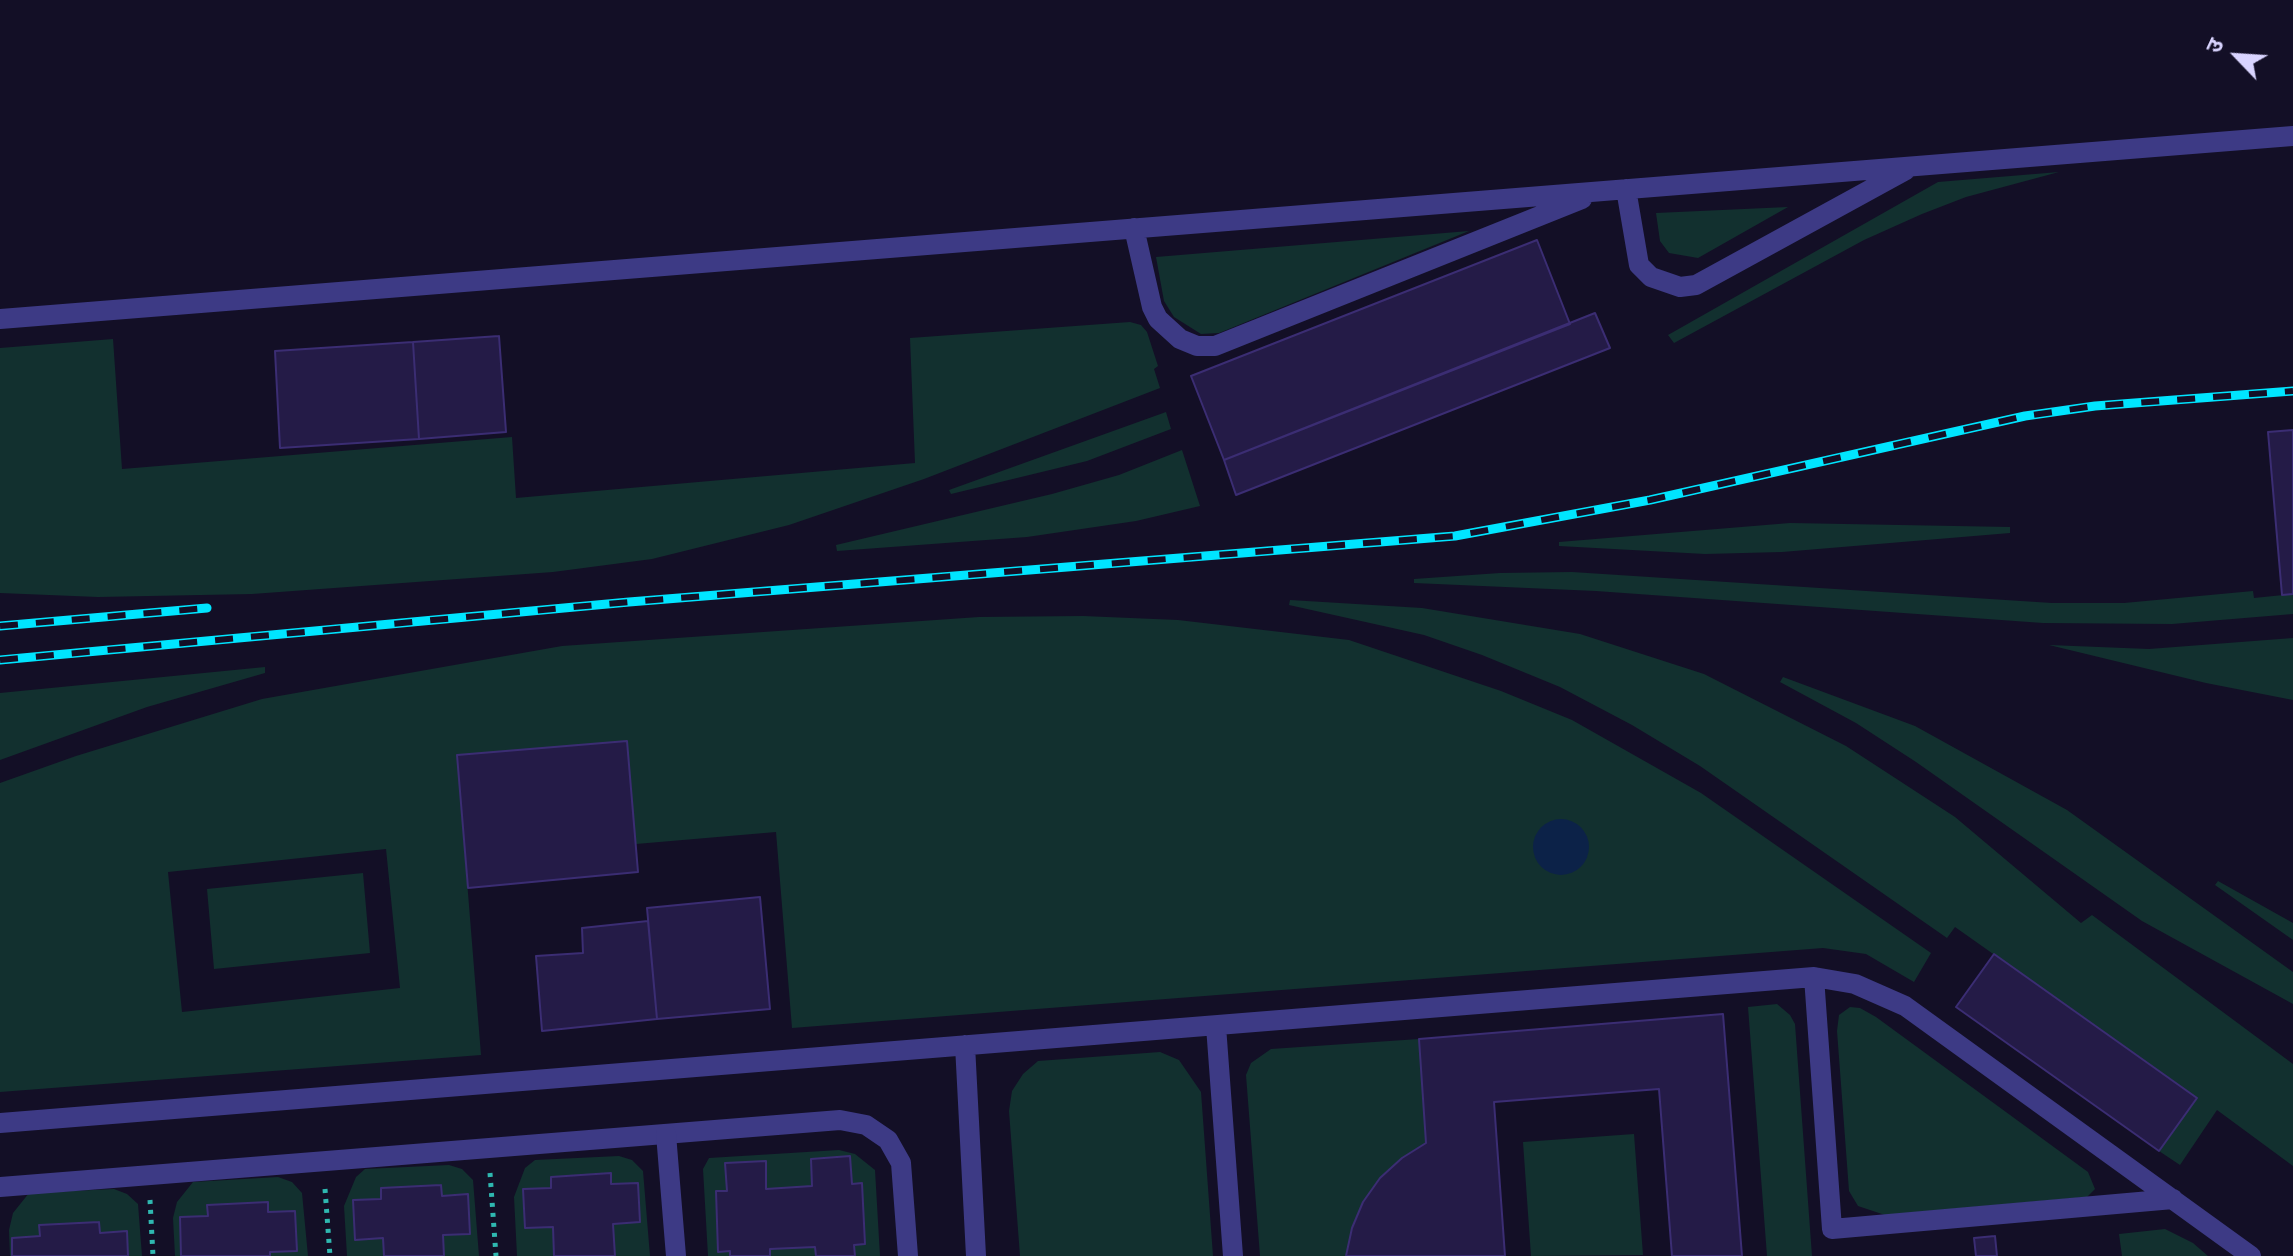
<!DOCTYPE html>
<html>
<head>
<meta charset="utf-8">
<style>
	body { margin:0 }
	#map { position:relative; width:2293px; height:1256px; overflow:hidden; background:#130f26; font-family:"Fira Sans","Noto Sans Devanagari",sans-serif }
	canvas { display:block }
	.north { position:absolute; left:2197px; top:16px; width:80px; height:80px; -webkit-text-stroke:6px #130f26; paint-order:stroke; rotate:295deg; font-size:22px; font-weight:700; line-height:32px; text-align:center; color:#d9d4ff }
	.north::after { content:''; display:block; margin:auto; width:28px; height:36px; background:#d9d4ff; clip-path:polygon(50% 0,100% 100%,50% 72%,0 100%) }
</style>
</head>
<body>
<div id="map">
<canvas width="2293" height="1256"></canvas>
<div class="north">उ</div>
</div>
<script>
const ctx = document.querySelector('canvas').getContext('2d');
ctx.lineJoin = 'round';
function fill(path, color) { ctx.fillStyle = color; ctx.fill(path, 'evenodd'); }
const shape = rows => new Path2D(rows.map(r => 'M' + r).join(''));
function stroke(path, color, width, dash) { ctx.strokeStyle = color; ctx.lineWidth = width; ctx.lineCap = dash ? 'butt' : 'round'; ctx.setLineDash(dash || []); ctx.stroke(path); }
fill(shape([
	[2059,172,1966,197,1922,214,1864,240,1674,343,1668,335,1938,182],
	[1788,207,1698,258,1669,253,1660,241,1656,213],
	[1469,231,1219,333,1201,334,1174,317,1164,301,1156,257],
	[1130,322,1141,325,1147,332,1158,366,1154,369,1160,388,924,479,789,525,652,559,553,572,252,594,98,597,0,593,0,348,113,339,122,469,512,437,516,498,915,463,910,338],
	[1166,412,1171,429,1087,461,951,494,949,490],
	[1182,450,1200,506,1136,521,1027,537,837,551,836,545,1052,494,1119,475],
	[1790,523,2010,527,2010,533,1782,552,1705,554,1559,546,1559,542],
	[1572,572,2052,603,2124,603,2253,591,2254,598,2293,594,2293,614,2172,624,2043,623,1596,591,1414,583,1414,579,1500,573],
	[1290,600,1422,608,1580,634,1704,674,1846,746,1955,817,2081,923,2092,915,2293,1064,2293,1166,2217,1110,2180,1165,2159,1151,2197,1098,1955,927,1947,938,1700,766,1632,725,1560,687,1482,655,1424,635,1289,605],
	[1083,616,1178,620,1349,640,1501,691,1572,720,1701,793,1931,953,1914,982,1866,954,1823,948,792,1028,776,832,636,844,626,741,457,756,481,1055,0,1092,0,783,76,756,262,699,562,646,979,617],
	[386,849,400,988,182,1012,168,872],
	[2293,638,2293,700,2206,683,2049,645,2149,649],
	[265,667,265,673,147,707,0,760,0,693],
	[1783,677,1915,726,2067,810,2293,972,2293,1004,2142,921,1916,762,1856,723,1780,682],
	[363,873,370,953,214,969,207,889],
	[2218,881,2293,923,2293,940,2215,885],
	[1777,1004,1790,1015,1795,1024,1812,1256,1767,1256,1748,1007],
	[1850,1007,1860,1008,1876,1017,2088,1172,2095,1189,2087,1197,1885,1215,1858,1206,1849,1191,1837,1031,1839,1015],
	[1419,1039,1426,1143,1402,1158,1380,1178,1363,1202,1352,1228,1346,1256,1260,1256,1246,1075,1251,1063,1271,1049],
	[1160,1052,1179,1060,1201,1092,1213,1256,1020,1256,1009,1111,1012,1091,1023,1074,1038,1061],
	[1634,1134,1643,1255,1531,1256,1523,1142],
	[839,1150,855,1154,875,1170,880,1256,708,1256,703,1169,709,1158],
	[619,1156,632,1160,643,1171,650,1256,517,1256,514,1197,525,1168,535,1160],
	[449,1165,462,1169,473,1180,479,1256,347,1256,344,1206,356,1177,365,1169],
	[278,1177,292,1182,302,1193,308,1256,175,1256,173,1218,177,1202,193,1182],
	[114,1189,127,1194,138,1204,142,1256,10,1256,9,1230,13,1213,29,1193],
	[2165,1229,2193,1243,2208,1256,2122,1256,2119,1234]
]), '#12302f');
fill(shape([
	'1533 847a28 28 0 1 1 56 0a28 28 0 1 1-56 0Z'
]), '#0c2248');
const building = shape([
	[1537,240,1570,324,1224,460,1191,376,1537,240],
	[1595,313,1610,348,1236,495,1224,460,1595,313],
	[499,336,506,432,419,439,413,342,499,336],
	[413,342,419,439,280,448,275,351,413,342],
	[2293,430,2293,594,2282,595,2268,432,2293,430],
	[627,741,638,872,468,888,457,755,627,741],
	[760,897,770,1009,657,1019,647,908,760,897],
	[648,921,657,1019,542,1031,536,956,583,953,582,928,648,921],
	[1994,954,2197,1098,2159,1151,1956,1007,1994,954],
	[1723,1014,1742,1256,1672,1256,1659,1089,1494,1102,1505,1256,1346,1256,1352,1228,1363,1202,1380,1178,1402,1158,1426,1143,1419,1039,1723,1014],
	[850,1156,852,1184,862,1183,865,1244,854,1245,855,1256,816,1256,815,1247,770,1249,770,1256,730,1256,730,1251,718,1252,716,1191,727,1191,725,1163,766,1161,766,1189,812,1186,811,1159,850,1156],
	[611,1173,611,1184,638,1183,640,1222,613,1224,615,1256,554,1256,553,1227,525,1228,523,1189,551,1188,551,1177,611,1173],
	[441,1185,442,1196,468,1194,470,1234,443,1235,444,1256,384,1256,383,1238,355,1240,353,1200,381,1199,381,1188,441,1185],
	[268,1202,268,1212,295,1211,297,1251,270,1252,270,1256,181,1256,180,1217,208,1216,207,1205,268,1202],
	[99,1222,100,1233,127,1231,128,1256,12,1256,12,1238,40,1236,39,1225,99,1222],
	[1995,1236,1997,1256,1976,1256,1974,1238,1995,1236]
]);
fill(building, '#241b47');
stroke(building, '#3b2d73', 2);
stroke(shape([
	[490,1173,496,1256],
	[325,1189,330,1256],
	[150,1200,153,1256]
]), '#2fb8b0', 5, [4, 6]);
stroke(shape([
	[1626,189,1639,265,1651,277,1680,287,1696,285,1906,170],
	[1134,228,1152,307,1158,319,1180,339,1197,346,1215,346,1582,199],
	[0,319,2293,136],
	[1814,977,1832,1229,2173,1199],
	[1216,1026,1233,1256],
	[965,1045,976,1256],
	[0,1123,1814,977,1855,984,1905,1006,2251,1256],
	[0,1187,840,1120,866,1125,888,1140,901,1163,908,1256]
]), '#3d3a85', 20);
stroke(shape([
	[666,1134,676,1256]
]), '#3d3a85', 20);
const rail = shape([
	[0,626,207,608],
	[0,660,629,602,1455,536,1650,500,2025,416,2095,406,2293,391]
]);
stroke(rail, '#00e5ff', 9);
stroke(rail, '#130f26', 6, [18]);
</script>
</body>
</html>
